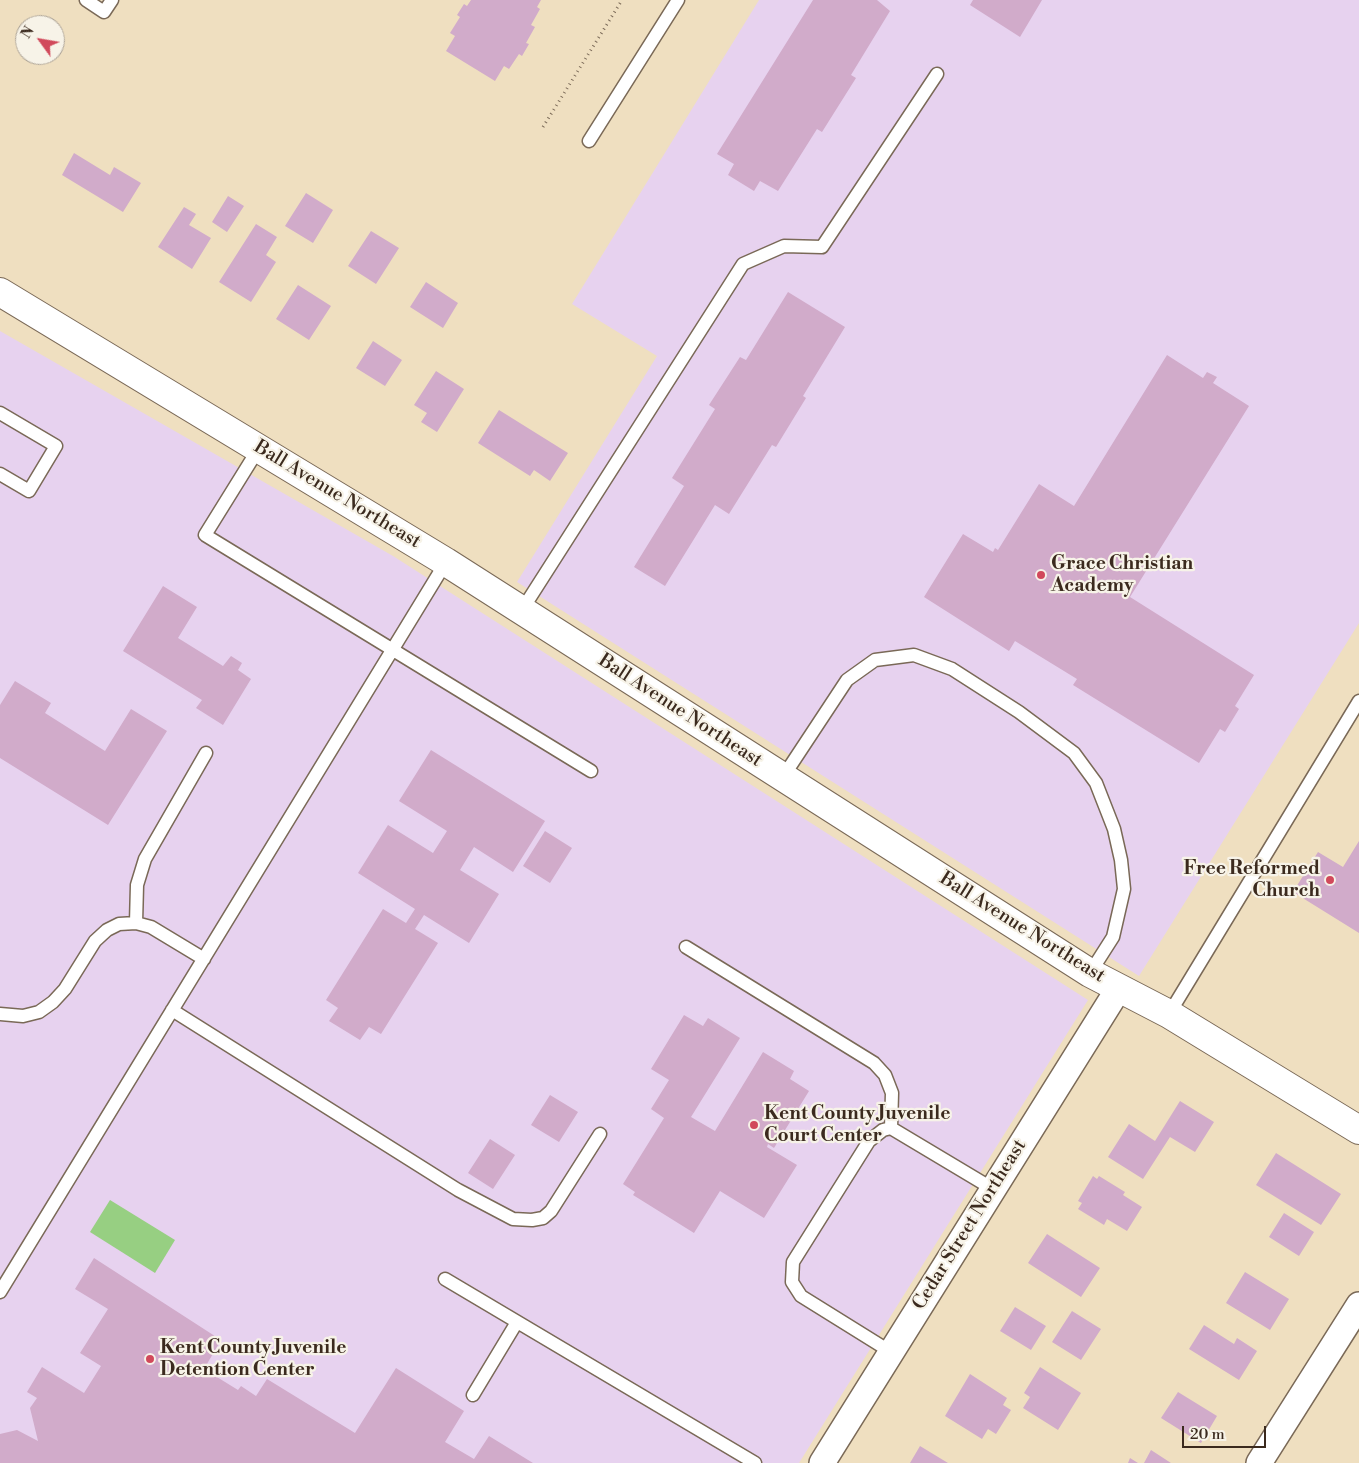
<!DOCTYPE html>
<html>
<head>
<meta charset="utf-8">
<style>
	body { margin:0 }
	#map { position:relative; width:1359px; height:1463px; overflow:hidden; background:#efdfc0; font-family:"Libre Bodoni",serif }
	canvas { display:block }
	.north { position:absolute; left:15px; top:15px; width:50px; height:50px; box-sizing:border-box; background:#f7f3e8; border:1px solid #aca397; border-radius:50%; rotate:302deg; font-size:14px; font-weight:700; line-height:20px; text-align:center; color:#3b2a1e }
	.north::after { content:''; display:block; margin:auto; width:18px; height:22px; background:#d1495b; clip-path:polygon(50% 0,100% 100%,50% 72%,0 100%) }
	.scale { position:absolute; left:1182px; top:1426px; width:84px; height:22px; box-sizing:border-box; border:2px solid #3b2a1e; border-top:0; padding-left:6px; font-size:15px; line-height:18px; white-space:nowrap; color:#3b2a1e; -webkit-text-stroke:4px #f7f3e8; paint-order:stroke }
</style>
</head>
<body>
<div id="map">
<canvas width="1359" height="1463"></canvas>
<div class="north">N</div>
<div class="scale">20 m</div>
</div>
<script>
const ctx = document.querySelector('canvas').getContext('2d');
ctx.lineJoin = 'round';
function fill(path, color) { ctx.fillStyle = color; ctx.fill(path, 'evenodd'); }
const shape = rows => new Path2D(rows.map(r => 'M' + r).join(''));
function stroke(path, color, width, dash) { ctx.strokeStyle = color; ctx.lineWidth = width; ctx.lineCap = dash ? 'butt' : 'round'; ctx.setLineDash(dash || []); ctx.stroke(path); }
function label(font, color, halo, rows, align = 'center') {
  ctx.font = font + ' "Libre Bodoni",serif'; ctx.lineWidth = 4.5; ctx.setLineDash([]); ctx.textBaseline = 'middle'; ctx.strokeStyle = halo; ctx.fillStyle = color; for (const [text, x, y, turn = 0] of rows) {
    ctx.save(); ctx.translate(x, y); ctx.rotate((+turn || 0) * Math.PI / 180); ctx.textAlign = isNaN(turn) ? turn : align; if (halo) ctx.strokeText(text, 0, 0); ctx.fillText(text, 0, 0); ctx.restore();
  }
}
fill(shape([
	[759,0,1359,0,1359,623,1139,976,517,582,657,356,572,304],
	[0,331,393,556,1088,1000,799,1463,0,1463]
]), '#e7d2ef');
fill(shape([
	[110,1200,175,1240,155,1273,90,1232]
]), '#97cf82');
fill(shape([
	[471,0,541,0,537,7,540,9,531,25,535,27,526,43,529,44,522,56,519,54,509,69,504,66,495,81,446,51,455,36,450,33,460,17,457,15,464,4,467,6],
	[813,0,877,0,890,11,851,75,856,78,822,132,817,129,778,191,760,181,754,191,728,175,734,164,717,154],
	[973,0,1042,0,1020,37,970,5],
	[74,153,110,175,114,167,141,183,123,212,62,175],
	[306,193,333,210,313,243,285,226],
	[228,196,244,206,227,232,212,222],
	[184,207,196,214,189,225,211,238,192,269,158,247],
	[256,224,277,237,266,255,276,262,251,302,219,282],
	[371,231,399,248,376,284,348,266],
	[426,282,458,303,443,328,410,307],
	[298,285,331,306,309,340,276,319],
	[788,292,845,327,803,396,806,398,776,447,772,445,729,514,715,505,665,586,634,567,684,486,672,478,715,409,709,405,740,357,746,360],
	[373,341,402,360,385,386,356,368],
	[1167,355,1203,378,1207,372,1217,377,1213,383,1249,406,1130,597,1254,675,1235,706,1239,709,1225,732,1220,729,1199,763,1073,685,1077,679,1015,641,1009,651,924,597,963,534,993,552,995,548,998,550,1039,484,1074,506],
	[436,371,464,389,437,432,421,422,427,413,414,405],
	[499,410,568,453,550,481,534,470,530,476,478,443],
	[163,586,197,607,178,638,223,666,231,656,242,663,238,670,251,679,223,725,196,708,202,700,123,651],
	[15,681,51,703,45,713,105,751,131,709,167,731,108,825,0,758,0,705],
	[431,750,545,821,513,872,474,847,460,870,499,894,469,943,424,915,415,929,438,943,381,1034,369,1027,360,1040,329,1021,338,1008,326,1000,383,909,406,923,415,909,358,873,388,825,433,853,447,831,399,801],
	[545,831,572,848,550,883,523,866],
	[1359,841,1359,933,1293,892,1318,852,1343,867],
	[684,1015,703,1026,708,1018,740,1038,691,1117,715,1131,763,1052,794,1071,790,1079,809,1091,774,1148,768,1144,767,1147,797,1165,764,1218,720,1191,694,1233,633,1195,635,1192,623,1184,664,1118,651,1109,669,1080,651,1069],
	[550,1095,578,1112,559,1142,531,1125],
	[1180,1101,1214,1122,1195,1152,1170,1137,1143,1179,1108,1157,1129,1124,1155,1141],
	[490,1139,515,1155,493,1189,468,1173],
	[1276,1153,1341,1194,1321,1225,1256,1185],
	[1093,1176,1097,1179,1099,1176,1125,1192,1123,1195,1142,1207,1127,1231,1107,1219,1104,1225,1078,1209,1082,1203,1078,1201],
	[1284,1213,1314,1232,1299,1256,1269,1237],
	[1047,1234,1100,1268,1081,1297,1028,1263],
	[94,1258,221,1340,204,1369,238,1390,241,1386,256,1396,267,1379,355,1433,396,1368,464,1411,445,1442,474,1459,489,1436,533,1463,0,1463,0,1434,17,1430,38,1441,30,1408,37,1398,27,1392,42,1367,84,1393,101,1366,80,1353,108,1309,75,1289],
	[1245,1272,1289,1299,1270,1330,1226,1303],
	[1015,1307,1046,1326,1031,1350,1000,1331],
	[1072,1311,1101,1329,1081,1360,1052,1342],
	[1204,1325,1234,1344,1237,1338,1257,1351,1239,1380,1189,1349],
	[1040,1367,1081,1393,1058,1430,1023,1408,1030,1397,1024,1393],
	[970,1374,1007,1398,1003,1405,1011,1410,996,1434,988,1429,982,1439,945,1416],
	[1178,1392,1217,1416,1201,1443,1161,1418],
	[920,1446,948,1463,910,1463],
	[1151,1450,1171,1463,1144,1463],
	[1130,1458,1138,1463,1128,1463]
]), '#d1abca');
const service = shape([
	[86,0,104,12,112,0],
	[589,141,678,0],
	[0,413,56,446,29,491,0,474],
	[259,448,205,535,591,771],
	[522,610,743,264,784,246,822,247,937,74],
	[783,777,847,680,875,660,914,655,952,669,1019,712,1074,753,1096,783,1114,829,1121,860,1124,889,1113,937,1090,973],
	[136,923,137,885,145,859,206,753],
	[686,947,874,1063,885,1075,892,1093,891,1128],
	[172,1010,458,1190,513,1219,532,1220,543,1218,551,1211,600,1134],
	[0,1014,23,1016,39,1012,53,1002,65,989,95,941,107,930,119,924,136,923,151,927,204,959],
	[1169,1014,1359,701],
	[445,1279,755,1463],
	[0,1292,446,562],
	[891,1352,801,1296,792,1282,793,1262,869,1141,883,1130,891,1128,993,1189],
	[473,1395,517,1322]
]);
const minor = shape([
	[822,1463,1119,988],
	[1259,1463,1359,1305]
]);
const tertiary = shape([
	[0,292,446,562,1090,973,1169,1014,1359,1130]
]);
stroke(service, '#7a6957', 15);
stroke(minor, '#7a6957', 28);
stroke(tertiary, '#7a6957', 30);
stroke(shape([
	[543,127,622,0]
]), '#7a6957', 3, [1, 4]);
stroke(service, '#fff', 12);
stroke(minor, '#fff', 25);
stroke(tertiary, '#fff', 28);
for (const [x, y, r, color] of [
	[1041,575,5,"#d1495b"],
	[1330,880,5,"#d1495b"],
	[754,1125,5,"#d1495b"],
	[150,1359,5,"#d1495b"]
]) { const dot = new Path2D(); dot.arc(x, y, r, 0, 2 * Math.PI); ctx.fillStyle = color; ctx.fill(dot); stroke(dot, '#f7f3e8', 2); }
label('19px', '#3b2a1e', '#f7f3e8', [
	["Ball Avenue Northeast",337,495,31],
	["Ball Avenue Northeast",680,711,33],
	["Ball Avenue Northeast",1022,928,32],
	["Cedar Street Northeast",970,1225,-58]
]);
label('bold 19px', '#3b2a1e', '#f7f3e8', [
	["Grace Christian",1051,564],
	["Academy",1051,586],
	["Free Reformed",1320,869,"right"],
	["Church",1320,891,"right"],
	["Kent County Juvenile",764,1114],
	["Court Center",764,1136],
	["Kent County Juvenile",160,1348],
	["Detention Center",160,1370]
], 'left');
</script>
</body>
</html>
